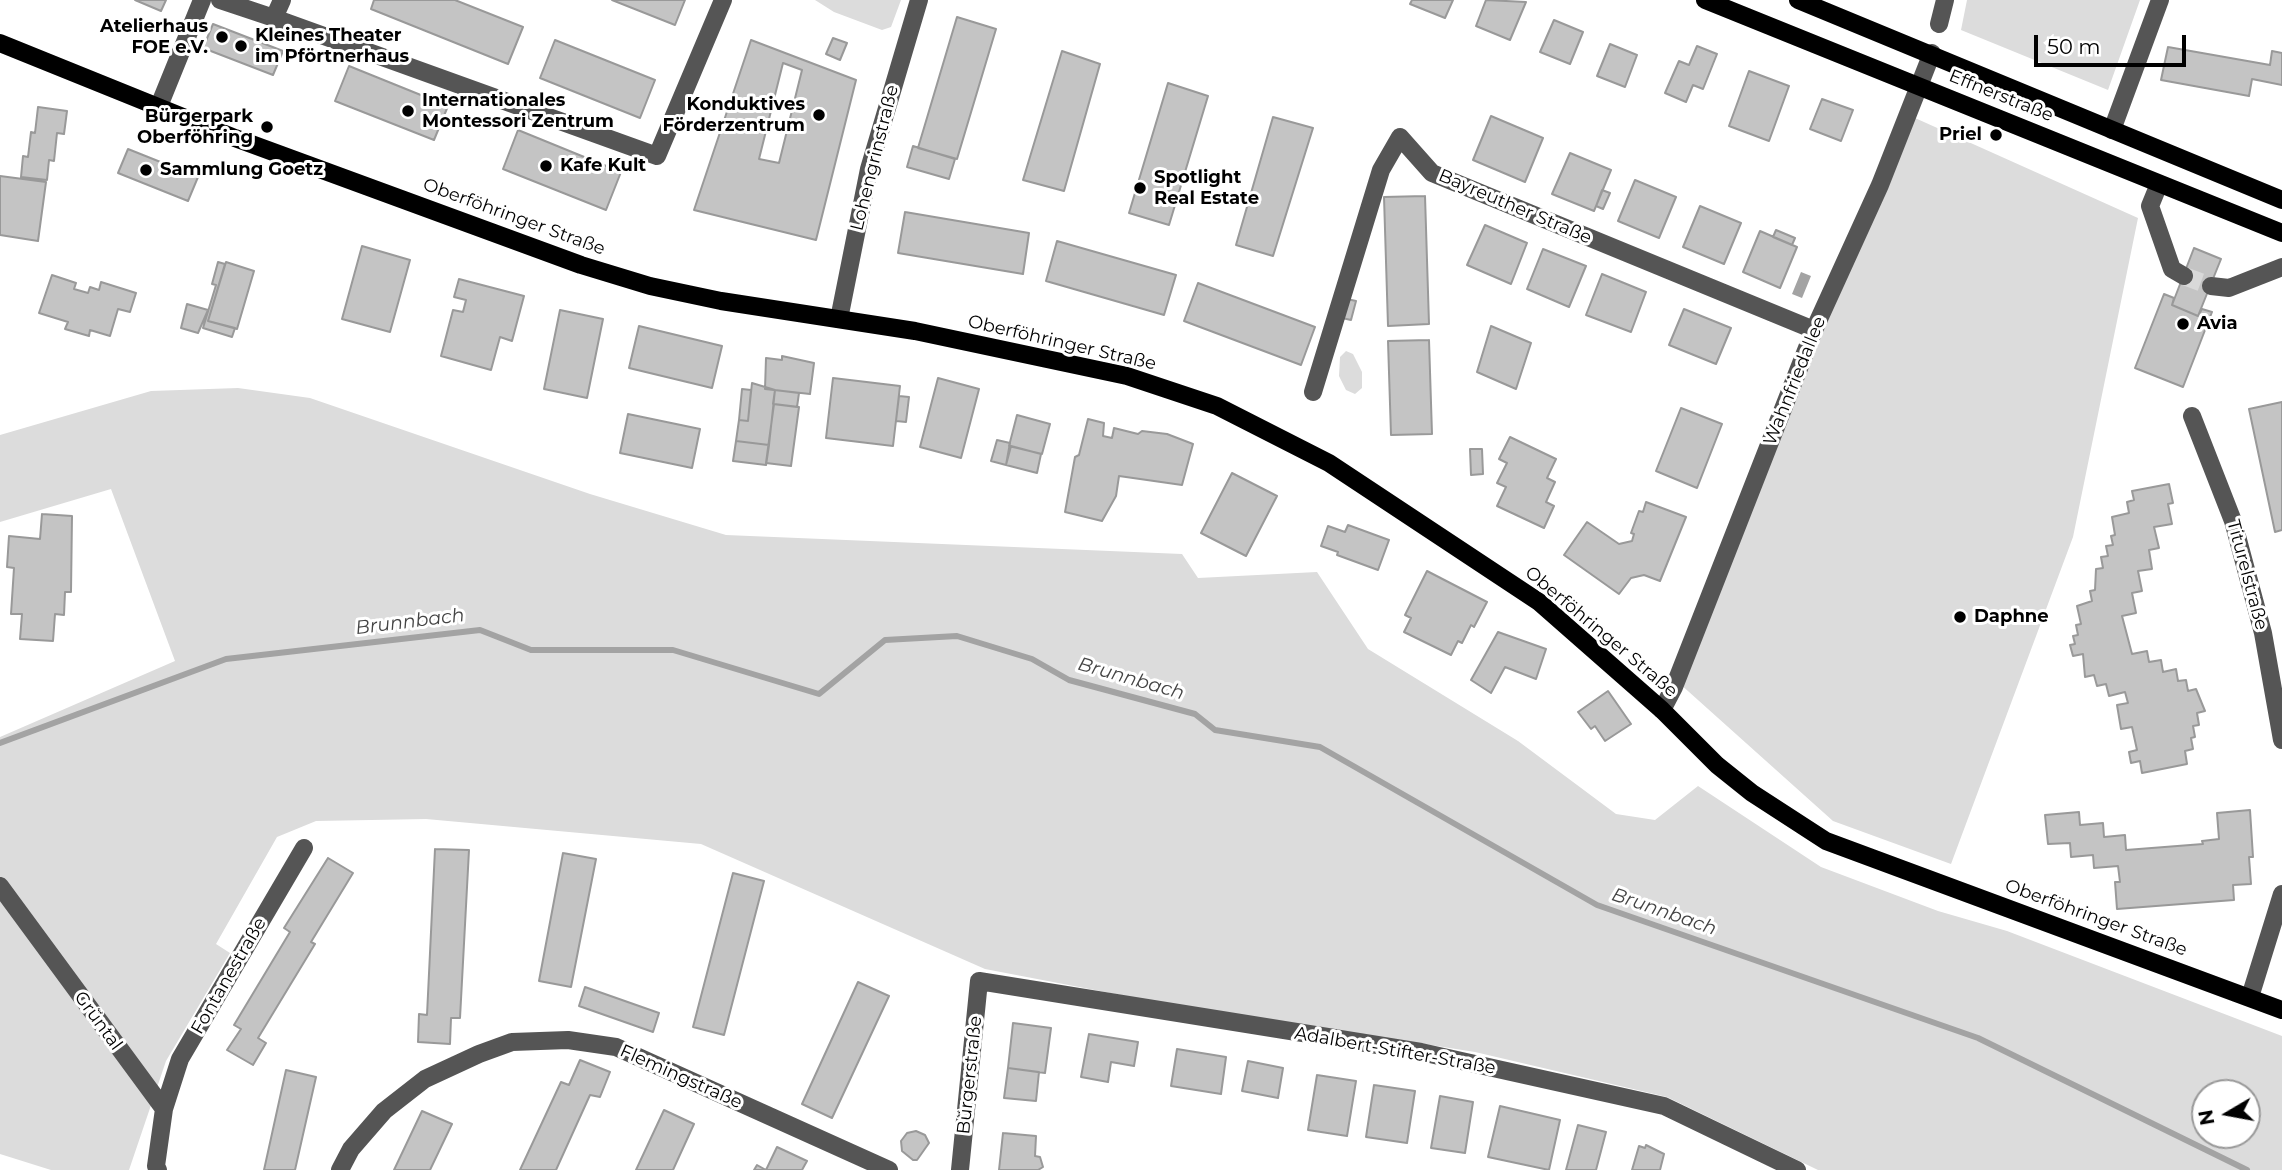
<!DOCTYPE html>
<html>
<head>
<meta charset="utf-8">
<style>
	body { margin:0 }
	#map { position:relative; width:2282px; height:1170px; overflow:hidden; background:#fff; font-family:Montserrat,sans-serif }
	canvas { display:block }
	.north { position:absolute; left:2191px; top:1079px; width:70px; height:70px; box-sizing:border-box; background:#fff; border:2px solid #999; border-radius:50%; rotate:260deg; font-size:19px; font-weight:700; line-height:28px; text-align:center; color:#000 }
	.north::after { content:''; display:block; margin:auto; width:24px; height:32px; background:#000; clip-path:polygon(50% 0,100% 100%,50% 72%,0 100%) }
	.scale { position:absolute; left:2034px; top:35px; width:152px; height:32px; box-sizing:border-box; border:4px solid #000; border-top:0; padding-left:9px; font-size:21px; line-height:24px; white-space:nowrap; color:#000; -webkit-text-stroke:5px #fff; paint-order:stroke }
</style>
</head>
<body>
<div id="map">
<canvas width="2282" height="1170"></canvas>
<div class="north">N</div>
<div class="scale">50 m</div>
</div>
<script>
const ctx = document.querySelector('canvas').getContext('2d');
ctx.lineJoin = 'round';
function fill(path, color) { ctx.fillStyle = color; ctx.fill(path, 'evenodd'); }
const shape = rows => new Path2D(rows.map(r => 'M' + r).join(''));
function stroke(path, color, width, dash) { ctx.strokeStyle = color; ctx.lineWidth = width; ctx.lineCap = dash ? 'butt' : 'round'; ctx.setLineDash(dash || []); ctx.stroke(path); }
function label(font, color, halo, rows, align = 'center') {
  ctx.font = font + ' Montserrat,sans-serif'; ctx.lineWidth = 6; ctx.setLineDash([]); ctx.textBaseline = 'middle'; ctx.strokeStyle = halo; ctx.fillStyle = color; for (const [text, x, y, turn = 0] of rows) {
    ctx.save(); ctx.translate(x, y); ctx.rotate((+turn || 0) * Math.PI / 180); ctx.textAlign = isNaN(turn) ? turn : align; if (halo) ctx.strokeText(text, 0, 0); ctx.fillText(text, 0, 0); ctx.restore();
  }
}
fill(shape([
	[815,0,901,0,891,27,882,30,834,12],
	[1967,0,2140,0,2108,90,1961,30],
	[1915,118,2138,218,2073,537,1951,864,1833,821,1679,683,1819,333],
	[1346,351,1353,354,1362,372,1362,388,1355,394,1346,390,1339,376,1340,357],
	[238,388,310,398,590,494,726,535,1182,554,1198,578,1317,572,1368,649,1518,741,1616,814,1655,820,1698,786,1821,867,1938,911,2007,931,2282,1036,2282,1170,1818,1170,1667,1097,1475,1052,1152,1001,985,969,701,844,426,819,316,821,277,837,216,944,230,953,166,1061,129,1170,51,1170,0,1154,0,737,175,661,111,489,0,522,0,435,151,391],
	[2205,1093,2247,1093,2247,1135,2205,1135]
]), '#dcdcdc');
fill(shape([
	[1801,272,1811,276,1802,298,1792,294]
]), '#a3a3a3');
stroke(shape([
	[0,743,226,659,480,630,531,650,673,650,819,694,885,640,957,636,1032,659,1069,680,1195,714,1215,730,1320,747,1597,905,1978,1038,2247,1170]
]), '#a3a3a3', 6);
const building = shape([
	[135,0,166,0,161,11,135,0],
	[374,0,455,0,523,27,508,64,371,9,374,0],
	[612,0,685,0,675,25,612,0],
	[1412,0,1453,0,1445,18,1410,4,1412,0],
	[1486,0,1526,2,1510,40,1476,26,1486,0],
	[957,17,996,29,957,159,918,148,957,17],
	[1554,20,1583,32,1570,64,1540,52,1554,20],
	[213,24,283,51,273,75,203,48,213,24],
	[833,38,847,43,840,60,826,54,833,38],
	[555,40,655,80,640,118,540,78,555,40],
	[751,40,856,80,816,240,694,210,751,40],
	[783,63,802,70,779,163,759,159,783,63],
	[1610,44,1637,55,1625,87,1597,76,1610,44],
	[1697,46,1717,54,1703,89,1693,85,1686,102,1665,93,1679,61,1689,65,1697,46],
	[2168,47,2270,65,2272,51,2282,53,2282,85,2252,79,2249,96,2161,80,2168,47],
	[1062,51,1100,64,1064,191,1023,180,1062,51],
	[349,66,448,106,434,140,335,101,349,66],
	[1749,71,1789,86,1769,141,1729,126,1749,71],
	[1168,83,1208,96,1169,225,1129,213,1168,83],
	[1822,99,1853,110,1841,141,1810,129,1822,99],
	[38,107,67,111,64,134,57,133,54,161,49,160,47,180,21,177,23,156,28,157,31,132,35,133,38,107],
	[1491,116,1543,138,1525,182,1473,160,1491,116],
	[1273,117,1313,128,1273,256,1236,245,1273,117],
	[518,130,621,172,606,210,503,169,518,130],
	[913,146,955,159,949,179,907,167,913,146],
	[128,149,198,177,188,201,118,173,128,149],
	[1570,153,1611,170,1594,211,1552,194,1570,153],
	[0,176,46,182,38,241,0,235,0,176],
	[1635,180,1676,197,1659,238,1618,221,1635,180],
	[1602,190,1610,193,1603,209,1596,206,1602,190],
	[1425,196,1429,324,1388,326,1384,197,1425,196],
	[1700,206,1741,223,1724,264,1683,247,1700,206],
	[905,212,1029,233,1023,274,898,253,905,212],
	[1485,225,1527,243,1511,284,1467,265,1485,225],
	[1776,230,1795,238,1792,245,1773,237,1776,230],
	[1760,231,1797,247,1780,288,1743,272,1760,231],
	[1057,241,1176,275,1164,315,1046,281,1057,241],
	[362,246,410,260,390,332,342,319,362,246],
	[2194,248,2221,259,2198,316,2172,305,2194,248],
	[1543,249,1586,266,1569,307,1527,289,1543,249],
	[218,262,225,264,208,321,235,328,232,337,203,328,216,285,212,284,218,262],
	[226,262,254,271,237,329,208,321,226,262],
	[1602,274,1646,292,1631,332,1586,315,1602,274],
	[52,275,76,283,74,289,88,293,90,287,99,290,101,282,136,293,130,312,118,309,110,336,90,330,89,336,65,329,68,322,39,313,52,275],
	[459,279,524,296,512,341,500,337,491,370,441,356,453,310,463,312,466,300,454,297,459,279],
	[1198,283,1315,327,1301,365,1184,321,1198,283],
	[2164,294,2174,298,2172,305,2198,316,2202,309,2212,312,2183,387,2135,368,2164,294],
	[1347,299,1356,301,1351,320,1342,318,1347,299],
	[187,304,208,310,198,333,181,328,187,304],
	[1684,309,1731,328,1716,364,1669,345,1684,309],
	[560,310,603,319,587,398,544,389,560,310],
	[639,326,722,346,712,388,629,368,639,326],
	[1491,326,1531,343,1516,389,1477,372,1491,326],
	[1429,340,1432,434,1391,435,1388,341,1429,340],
	[782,356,814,363,810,394,765,389,766,358,782,360,782,356],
	[833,378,900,386,893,446,826,438,833,378],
	[938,378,979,389,961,458,920,447,938,378],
	[752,383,775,390,769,445,736,441,739,420,748,421,752,383],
	[742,389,751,390,748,421,739,420,742,389],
	[775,390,799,393,797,407,773,404,775,390],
	[899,396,909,397,906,422,896,421,899,396],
	[2282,402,2282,530,2275,532,2249,409,2282,402],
	[774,404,799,407,791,466,766,463,774,404],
	[1681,408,1722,424,1697,488,1656,471,1681,408],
	[628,414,700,429,692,468,620,453,628,414],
	[1017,415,1050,424,1042,454,1009,446,1017,415],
	[1088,419,1104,423,1103,436,1112,438,1114,428,1138,434,1142,431,1167,434,1193,444,1182,485,1119,476,1116,496,1102,521,1065,512,1075,457,1079,455,1088,419],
	[1510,437,1556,459,1547,478,1555,482,1546,502,1554,506,1544,528,1497,506,1506,487,1497,483,1507,463,1499,459,1510,437],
	[997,440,1010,443,1006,465,991,461,997,440],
	[736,441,769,445,766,465,733,461,736,441],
	[1011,446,1041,454,1037,473,1006,465,1011,446],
	[1470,449,1482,449,1483,474,1471,475,1470,449],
	[1232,473,1277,496,1246,556,1201,533,1232,473],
	[2169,484,2173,503,2168,504,2172,524,2154,527,2159,548,2149,550,2152,569,2138,571,2142,591,2132,593,2136,613,2122,616,2132,654,2147,651,2149,662,2161,660,2163,672,2176,669,2178,681,2186,680,2188,691,2196,689,2205,711,2197,713,2199,725,2193,726,2195,737,2191,738,2193,749,2185,751,2187,764,2142,773,2140,761,2131,763,2129,752,2137,750,2132,727,2121,729,2117,705,2128,703,2125,692,2109,696,2106,684,2097,686,2094,675,2085,677,2083,654,2073,656,2070,645,2075,644,2073,636,2078,635,2076,625,2081,624,2077,606,2092,601,2090,591,2095,590,2096,569,2103,568,2101,557,2108,556,2106,546,2113,545,2111,536,2115,535,2112,517,2129,513,2127,502,2134,500,2132,491,2169,484],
	[1646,502,1686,517,1660,581,1644,575,1631,578,1619,594,1564,555,1587,522,1619,544,1632,541,1634,534,1631,533,1639,511,1643,512,1646,502],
	[42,514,72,516,71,592,65,592,64,615,55,614,53,641,20,639,22,614,11,614,14,568,7,567,9,536,40,539,42,514],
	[1348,525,1389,540,1378,570,1337,555,1338,552,1321,546,1328,526,1345,532,1348,525],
	[1427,571,1487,602,1474,627,1471,625,1462,643,1458,641,1451,655,1404,632,1411,618,1405,615,1427,571],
	[1498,632,1546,649,1536,679,1505,667,1491,693,1471,680,1498,632],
	[1608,691,1631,724,1605,741,1595,726,1591,729,1578,712,1608,691],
	[2250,810,2253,857,2249,857,2251,884,2233,885,2234,900,2117,909,2115,882,2120,882,2118,866,2094,868,2093,855,2071,857,2070,843,2048,844,2045,815,2079,812,2080,825,2103,823,2104,837,2125,835,2126,850,2203,844,2202,841,2219,839,2217,813,2250,810],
	[435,849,469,850,460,1018,451,1018,450,1044,418,1042,419,1014,427,1015,435,849],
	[563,853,596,859,571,987,539,981,563,853],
	[328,858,353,873,311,942,315,944,258,1038,266,1043,253,1065,227,1050,241,1029,234,1025,290,932,284,928,328,858],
	[733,873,764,881,724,1035,693,1027,733,873],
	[858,982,889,996,832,1118,802,1104,858,982],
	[585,987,659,1013,653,1032,579,1006,585,987],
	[1013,1023,1051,1028,1045,1073,1008,1068,1013,1023],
	[1089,1034,1138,1042,1134,1066,1111,1062,1108,1082,1081,1077,1089,1034],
	[1177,1049,1226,1057,1221,1094,1171,1086,1177,1049],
	[580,1060,610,1072,600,1097,590,1095,556,1170,520,1170,561,1082,569,1085,580,1060],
	[1248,1061,1283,1068,1278,1098,1242,1091,1248,1061],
	[1008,1068,1039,1072,1036,1101,1004,1098,1008,1068],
	[286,1070,316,1077,295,1170,264,1170,286,1070],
	[1317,1075,1356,1081,1347,1136,1308,1130,1317,1075],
	[1374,1085,1415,1091,1407,1143,1366,1137,1374,1085],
	[1440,1096,1473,1102,1465,1153,1431,1148,1440,1096],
	[1500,1106,1560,1120,1549,1170,1488,1157,1500,1106],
	[664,1110,694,1124,673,1170,636,1170,664,1110],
	[422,1111,452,1124,430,1170,394,1170,422,1111],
	[1578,1125,1606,1132,1596,1170,1566,1170,1578,1125],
	[916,1131,925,1135,929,1143,917,1160,913,1160,902,1151,901,1141,907,1133,916,1131],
	[1003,1133,1036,1136,1035,1156,1040,1157,1043,1167,1038,1170,999,1170,1003,1133],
	[1646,1145,1664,1154,1660,1170,1632,1170,1639,1146,1645,1148,1646,1145],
	[777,1147,807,1161,802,1170,754,1170,757,1165,766,1170,777,1147]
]);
fill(building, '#c4c4c4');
stroke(building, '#999', 2);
stroke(shape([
	[2184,276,2211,286]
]), '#d9d9d9', 18, [18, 9]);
stroke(shape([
	[220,0,274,18,282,0],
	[274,18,657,156,723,0],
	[1939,24,1945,0],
	[159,106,202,0],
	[2112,130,2160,0],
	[2159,184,2150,206,2172,269,2184,276],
	[2211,286,2229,288,2282,267],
	[839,319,869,169,919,0],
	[1313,392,1381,170,1400,137,1432,173,1814,330],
	[2192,416,2233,521,2263,633,2282,740],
	[1662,710,1674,687,1814,330,1880,185,1932,53],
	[0,886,164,1109],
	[2250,997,2282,894],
	[158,1170,156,1166,164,1109,180,1059,304,848],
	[340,1170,351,1149,384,1111,425,1079,479,1054,512,1042,568,1040,616,1047,889,1170],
	[960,1170,979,981,1421,1052,1664,1106,1797,1170]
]), '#555', 18);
stroke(shape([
	[1705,0,2282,233],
	[1798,0,2282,200],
	[0,43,235,138,581,265,650,286,721,301,915,331,1127,376,1217,406,1329,463,1539,602,1662,710,1717,765,1752,793,1826,841,2282,1010]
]), '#000', 18);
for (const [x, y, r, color] of [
	[222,37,7,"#000"],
	[241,46,7,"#000"],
	[408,111,7,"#000"],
	[819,115,7,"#000"],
	[267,127,7,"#000"],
	[1996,135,7,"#000"],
	[546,166,7,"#000"],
	[146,170,7,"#000"],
	[1140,188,7,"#000"],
	[2183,324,7,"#000"],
	[1960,617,7,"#000"]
]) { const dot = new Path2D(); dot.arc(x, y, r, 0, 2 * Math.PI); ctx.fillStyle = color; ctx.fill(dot); stroke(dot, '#fff', 2.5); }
label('bold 18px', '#000', '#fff', [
	["Atelierhaus",208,27,"right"],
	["FOE e.V.",208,48,"right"],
	["Kleines Theater",255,36],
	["im Pförtnerhaus",255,57],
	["Internationales",422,101],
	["Montessori Zentrum",422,122],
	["Konduktives",805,105,"right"],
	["Förderzentrum",805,126,"right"],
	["Bürgerpark",253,117,"right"],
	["Oberföhring",253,138,"right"],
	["Priel",1982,135,"right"],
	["Kafe Kult",560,166],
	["Sammlung Goetz",160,170],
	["Spotlight",1154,178],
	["Real Estate",1154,199],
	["Avia",2197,324],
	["Daphne",1974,617]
], 'left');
label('18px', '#000', '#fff', [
	["Effnerstraße",2001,96,22],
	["Lohengrinstraße",875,158,-76],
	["Bayreuther Straße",1515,207,23],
	["Oberföhringer Straße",514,217,20],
	["Oberföhringer Straße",1062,343,13],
	["Wahnfriedallee",1795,381,-68],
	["Titurelstraße",2247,575,75],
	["Oberföhringer Straße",1601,632,40],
	["Oberföhringer Straße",2096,918,20],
	["Fontanestraße",229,976,-60],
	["Grüntal",98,1021,54],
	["Adalbert-Stifter-Straße",1395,1051,10],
	["Bürgerstraße",970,1075,-84],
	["Flemingstraße",681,1077,24]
]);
label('italic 19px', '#444', '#fff', [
	["Brunnbach",410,622,-7],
	["Brunnbach",1131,679,16],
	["Brunnbach",1664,912,19]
]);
</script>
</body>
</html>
